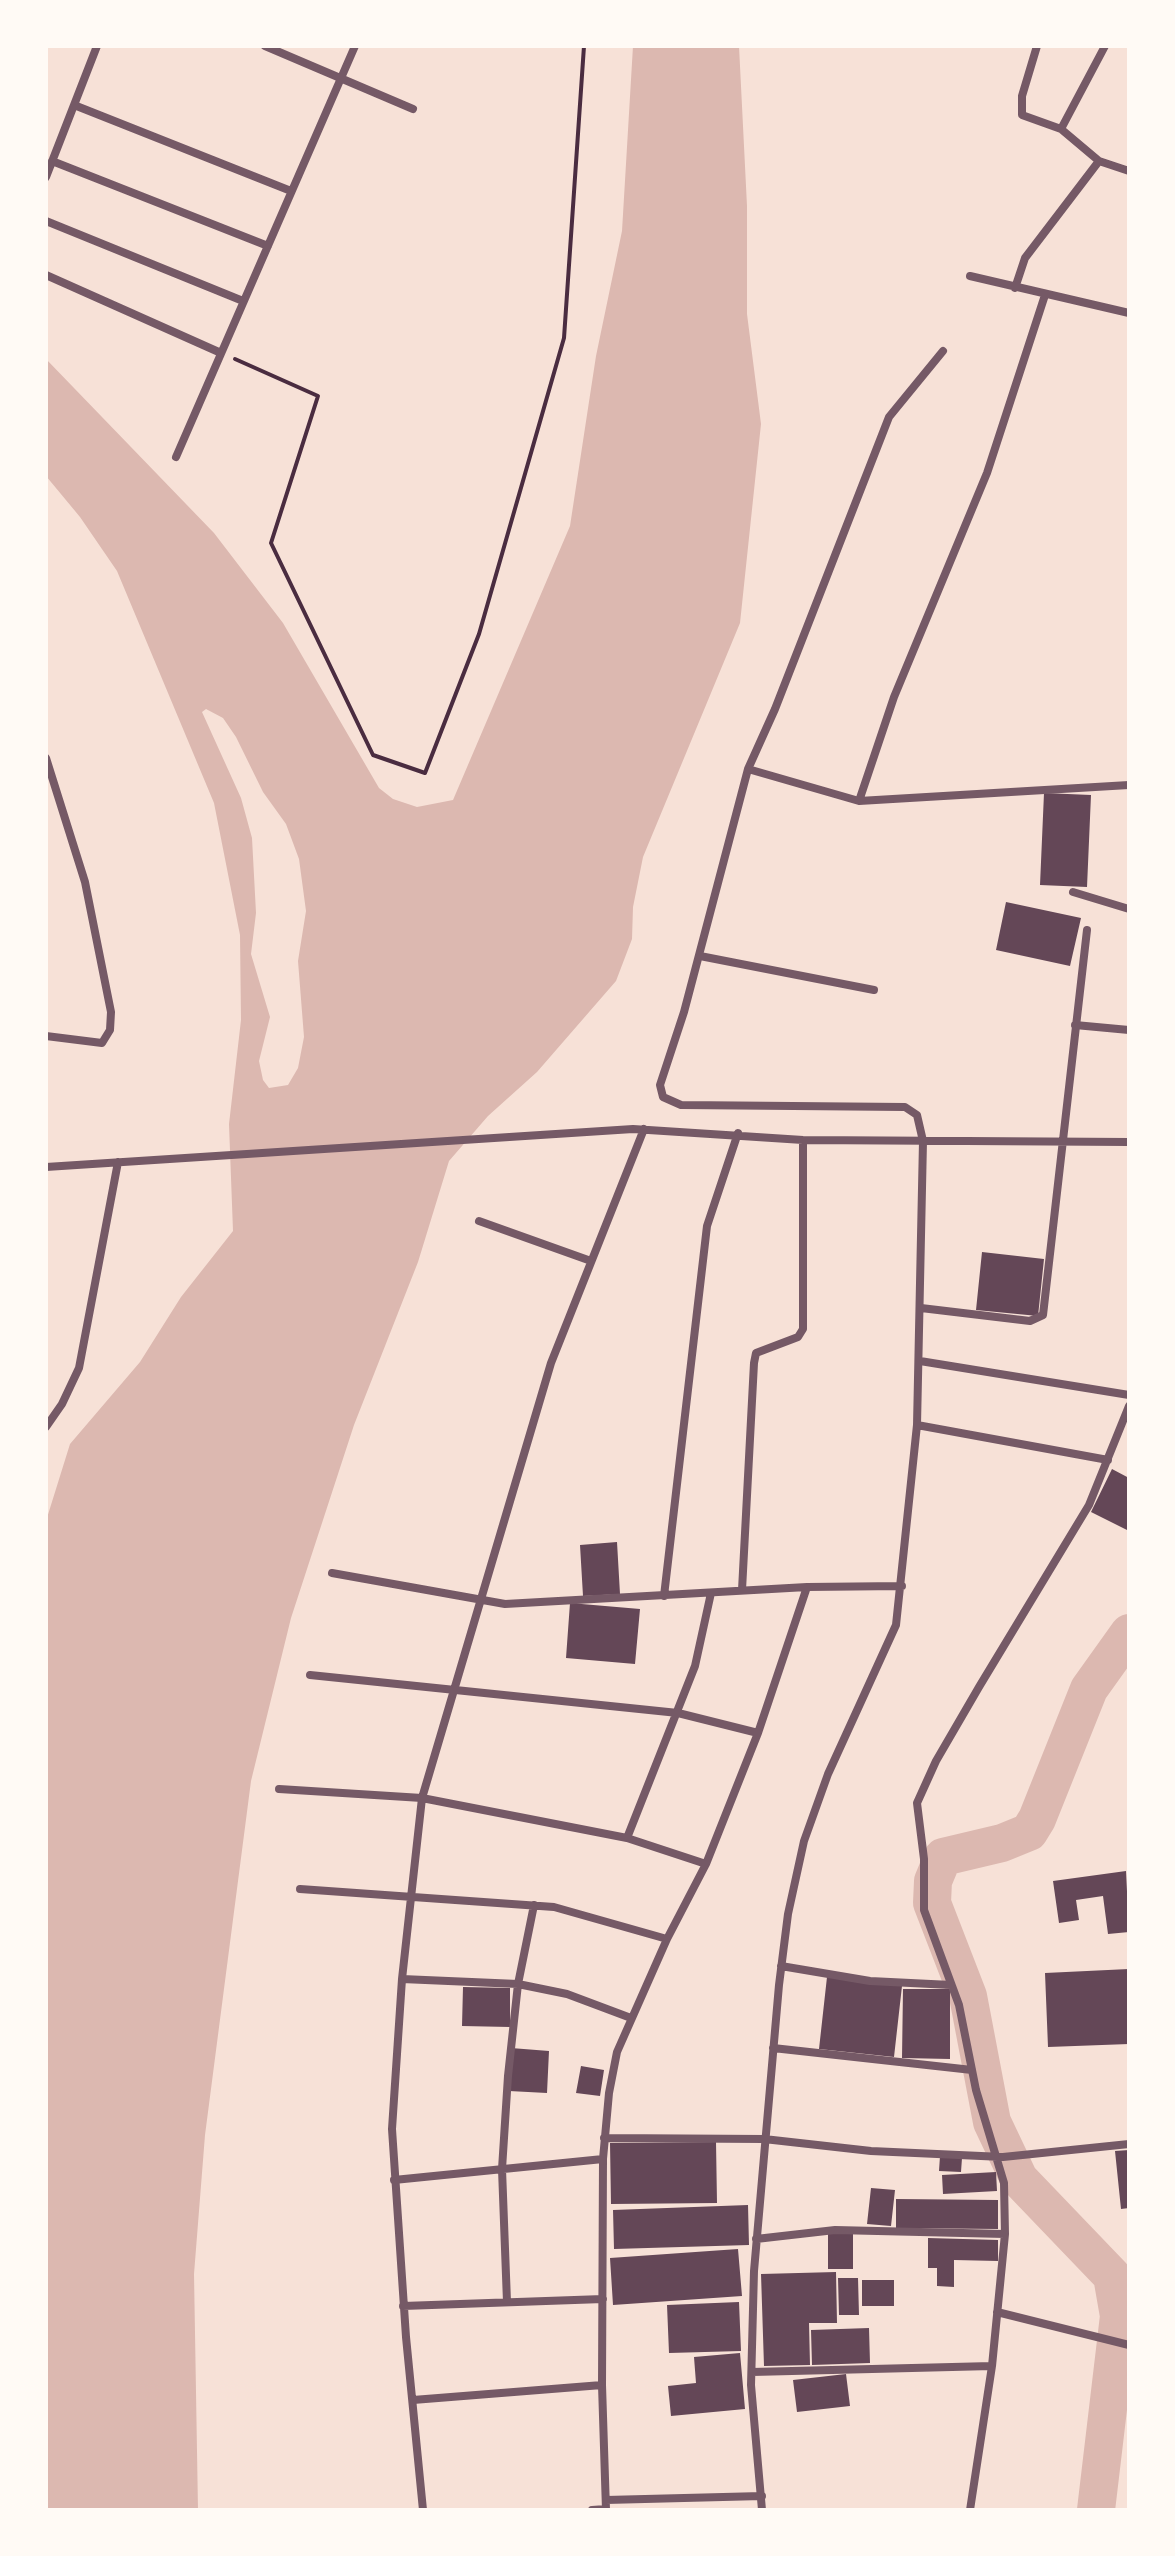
<!DOCTYPE html>
<html>
<head>
<meta charset="utf-8">
<style>
	body { margin:0 }
	#map { position:relative; width:1175px; height:2556px; overflow:hidden; background:#f7e1d7; font-family:Lora,serif }
	canvas { display:block }
	.frame { position:absolute; inset:0; border:48px solid #fffaf5; pointer-events:none }
</style>
</head>
<body>
<div id="map">
<canvas width="1175" height="2556"></canvas>
<div class="frame"></div>
</div>
<script>
const ctx = document.querySelector('canvas').getContext('2d');
ctx.lineJoin = 'round';
function fill(path, color) { ctx.fillStyle = color; ctx.fill(path, 'evenodd'); }
const shape = rows => new Path2D(rows.map(r => 'M' + r).join(''));
function stroke(path, color, width, dash) { ctx.strokeStyle = color; ctx.lineWidth = width; ctx.lineCap = dash ? 'butt' : 'round'; ctx.setLineDash(dash || []); ctx.stroke(path); }
fill(shape([
	[633,46,739,46,747,206,747,314,761,424,740,623,643,857,633,907,632,939,616,981,537,1072,488,1116,449,1161,418,1262,354,1425,291,1618,251,1781,205,2135,194,2274,198,2510,46,2510,46,1521,70,1444,140,1362,181,1297,233,1231,229,1124,241,1020,240,935,214,803,117,571,80,517,46,476,46,359,214,533,283,623,379,788,393,799,417,807,453,800,570,526,596,356,622,231],
	[206,709,223,718,236,737,263,792,286,824,299,859,306,911,298,961,304,1037,298,1068,288,1085,269,1088,263,1080,259,1061,270,1017,251,954,256,913,252,838,241,798,202,712]
]), '#dcb8b0');
stroke(shape([
	[1096,2510,1119,2316,1112,2276,1019,2179,992,2122,968,1996,932,1903,933,1881,943,1857,1002,1843,1029,1832,1037,1819,1089,1689,1129,1633]
]), '#dcb8b0', 38);
fill(shape([
	[1044,793,1091,795,1087,887,1040,885],
	[1006,902,1081,918,1070,966,996,950],
	[982,1252,1044,1259,1038,1316,976,1310],
	[1112,1469,1129,1478,1127,1530,1091,1512],
	[617,1542,620,1594,583,1596,580,1545],
	[570,1603,640,1609,635,1664,566,1658],
	[1126,1871,1129,1932,1108,1934,1103,1896,1076,1900,1079,1920,1059,1923,1053,1881],
	[1129,1969,1129,2044,1048,2047,1045,1973],
	[827,1977,902,1986,894,2057,819,2049],
	[463,1987,510,1988,510,2027,462,2026],
	[903,1989,950,1989,950,2059,902,2058],
	[511,2048,549,2051,547,2093,509,2091],
	[581,2066,604,2070,600,2096,576,2093],
	[716,2142,717,2203,611,2204,610,2143],
	[1129,2150,1129,2208,1121,2209,1115,2151],
	[940,2156,962,2158,961,2172,939,2171],
	[996,2172,997,2191,943,2194,942,2175],
	[871,2188,895,2190,891,2226,867,2224],
	[896,2199,998,2200,998,2229,896,2228],
	[748,2205,749,2245,614,2249,613,2210],
	[828,2234,853,2234,853,2269,828,2269],
	[928,2238,998,2240,998,2261,954,2260,954,2287,937,2286,937,2268,928,2268],
	[738,2249,742,2296,613,2305,610,2258],
	[836,2272,837,2323,809,2323,810,2365,764,2366,761,2274],
	[838,2278,858,2278,859,2315,839,2315],
	[862,2280,894,2280,894,2306,862,2306],
	[739,2302,741,2351,669,2353,667,2305],
	[869,2328,870,2363,812,2365,811,2330],
	[740,2353,745,2409,671,2416,668,2386,696,2383,694,2357],
	[846,2374,850,2406,797,2412,793,2380]
]), '#644757');
stroke(shape([
	[235,359,318,396,271,543,373,755,425,773,479,634,564,338,584,46]
]), '#4a2c40', 4);
stroke(shape([
	[265,46,413,109],
	[74,105,291,191],
	[1061,129,1105,46],
	[52,161,268,246],
	[1099,161,1129,171],
	[46,177,97,46],
	[46,221,243,301],
	[46,275,221,353],
	[970,276,1129,313],
	[1015,288,1025,258,1099,161,1061,129,1022,115,1022,96,1037,46],
	[176,457,355,46],
	[46,758,85,882,111,1012,110,1030,102,1043,46,1036],
	[748,769,859,801,1129,785],
	[859,801,894,697,987,473,1045,295],
	[1073,892,1129,909],
	[700,956,874,990],
	[1075,1025,1129,1030],
	[46,1167,633,1129,803,1140,1129,1142],
	[479,1221,591,1261],
	[921,1308,1030,1321,1043,1315,1087,930],
	[920,1361,1129,1395],
	[917,1425,1108,1460],
	[46,1427,62,1404,79,1368,118,1162],
	[332,1573,505,1604,807,1587,902,1586],
	[742,1590,754,1363,756,1353,798,1337,803,1329,803,1140],
	[664,1596,707,1226,738,1133],
	[310,1675,678,1713,758,1733],
	[279,1789,422,1798,627,1838,706,1864],
	[627,1838,695,1666,711,1593],
	[300,1889,554,1907,667,1939],
	[781,1966,870,1981,951,1985],
	[402,1979,518,1984,567,1994,631,2018],
	[773,2048,972,2070],
	[604,2138,764,2139,871,2151,1003,2157,1129,2144],
	[394,2180,603,2159],
	[756,2239,835,2230,1005,2234],
	[507,2302,502,2169,508,2076,518,1984,534,1905],
	[403,2306,603,2299],
	[997,2312,1129,2345],
	[752,2372,992,2366],
	[413,2400,602,2385],
	[606,2500,762,2496],
	[423,2510,406,2337,392,2129,402,1979,422,1798,551,1363,644,1129],
	[592,2510,606,2509],
	[606,2510,602,2385,603,2159,609,2093,617,2052,667,1939,706,1864,758,1733,807,1587],
	[762,2510,751,2385,754,2271,779,1985,788,1914,804,1841,828,1774,896,1625,917,1425,923,1141,917,1115,905,1107,681,1105,663,1097,660,1085,684,1012,748,769,775,709,889,417,943,351],
	[970,2510,992,2366,1005,2234,1004,2183,976,2090,959,2005,924,1910,924,1859,917,1803,936,1761,979,1687,1089,1505,1129,1406]
]), '#755966', 8);
</script>
</body>
</html>
